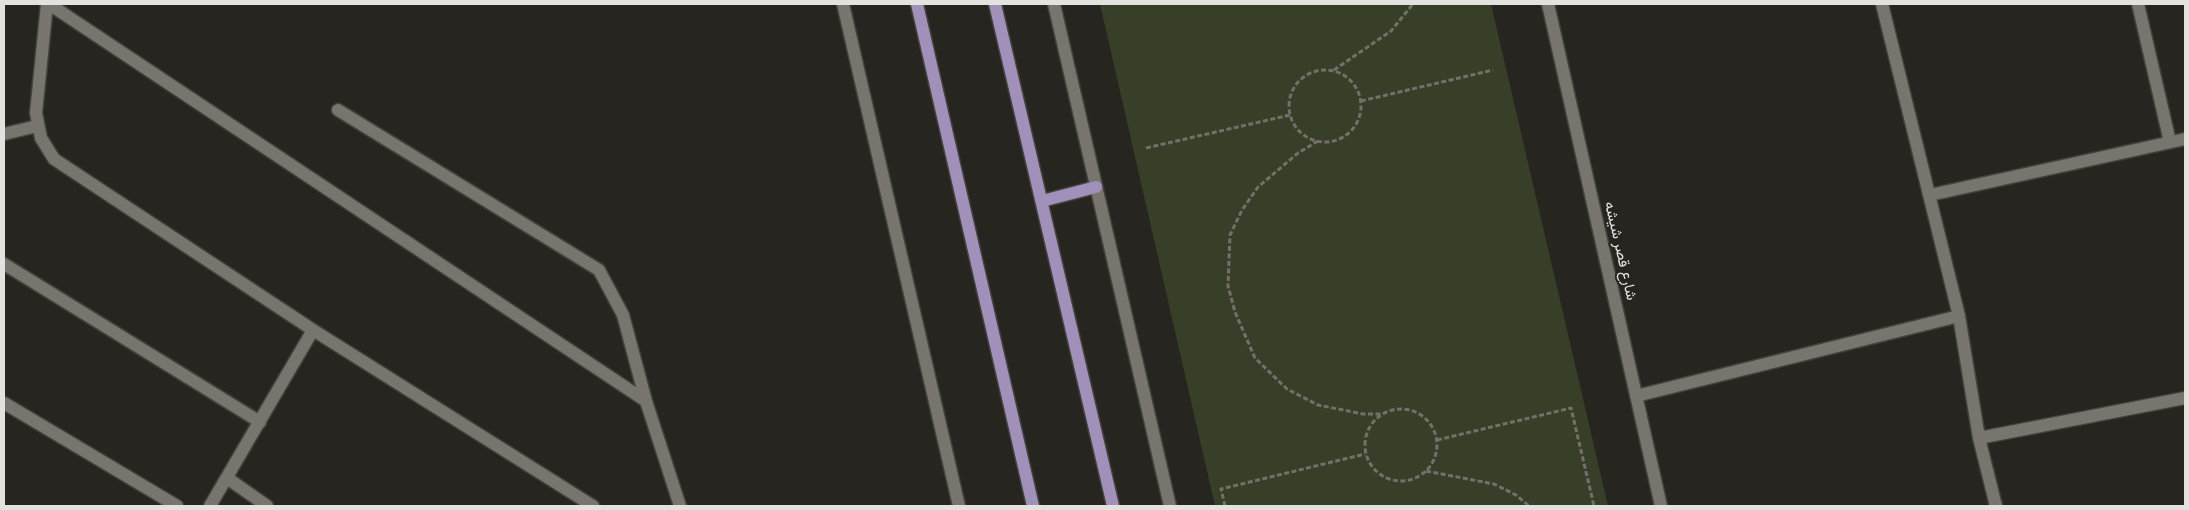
<!DOCTYPE html>
<html>
<head>
<meta charset="utf-8">
<style>
	body { margin:0 }
	#map { position:relative; width:2189px; height:510px; overflow:hidden; background:#27251f; font-family:"Times New Roman",serif }
	canvas { display:block }
	.frame { position:absolute; inset:0; border:5px solid #e4e2de; pointer-events:none }
</style>
</head>
<body>
<div id="map">
<canvas width="2189" height="510"></canvas>
<div class="frame"></div>
</div>
<script>
const ctx = document.querySelector('canvas').getContext('2d');
ctx.lineJoin = 'round';
function fill(path, color) { ctx.fillStyle = color; ctx.fill(path, 'evenodd'); }
const shape = rows => new Path2D(rows.map(r => 'M' + r).join(''));
function stroke(path, color, width, dash) { ctx.strokeStyle = color; ctx.lineWidth = width; ctx.lineCap = dash ? 'butt' : 'round'; ctx.setLineDash(dash || []); ctx.stroke(path); }
function label(font, color, halo, rows, align = 'center') {
  ctx.font = font + ' "Times New Roman",Vazirmatn,serif'; ctx.lineWidth = 4; ctx.setLineDash([]); ctx.textBaseline = 'middle'; ctx.strokeStyle = halo; ctx.fillStyle = color; for (const [text, x, y, turn = 0] of rows) {
    ctx.save(); ctx.translate(x, y); ctx.rotate((+turn || 0) * Math.PI / 180); ctx.textAlign = isNaN(turn) ? turn : align; if (halo) ctx.strokeText(text, 0, 0); ctx.fillText(text, 0, 0); ctx.restore();
  }
}
fill(shape([
	[1100,4,1491,4,1608,506,1215,506]
]), '#383f29');
const minor = shape([
	[47,4,36,113,41,138,54,159,313,330,593,506],
	[49,4,646,401],
	[1548,4,1661,506],
	[1882,4,1959,316,1979,438,1996,506],
	[2138,4,2170,142],
	[338,110,599,270,623,315,646,401,680,506],
	[4,134,37,126],
	[1930,195,2185,139],
	[4,264,260,422],
	[1636,396,1959,316],
	[4,403,177,506],
	[1979,438,2185,398],
	[227,478,267,506],
	[210,506,313,330]
]);
const tertiary = shape([
	[843,4,959,506],
	[1054,4,1170,506]
]);
const primary = shape([
	[917,4,1033,506],
	[995,4,1113,506],
	[1042,201,1096,187]
]);
stroke(minor, '#43413c', 15);
stroke(tertiary, '#43413c', 15);
stroke(primary, '#43413c', 15);
stroke(shape([
	'1289 106a36 36 0 1 1 72 0a36 36 0 1 1-72 0Z',
	[1334,70,1391,31,1413,4],
	[1361,101,1493,70],
	[1318,141,1298,153,1258,187,1242,210,1230,235,1228,286,1235,312,1255,358,1287,389,1318,405,1363,414,1381,414],
	[1146,148,1290,115],
	'1365 445a36 36 0 1 1 72 0a36 36 0 1 1-72 0Z',
	[1437,440,1571,408,1594,506],
	[1426,471,1494,484,1516,495,1529,506],
	[1225,506,1221,489,1365,454]
]), '#72706b', 3, [5, 2.5]);
stroke(minor, '#78756e', 12);
stroke(tertiary, '#78756e', 12);
stroke(primary, '#a191ba', 12);
label('15px', '#e4e2de', '#27251f', [
	["شارع قصر شيشه",1620,251,77]
]);
</script>
</body>
</html>
